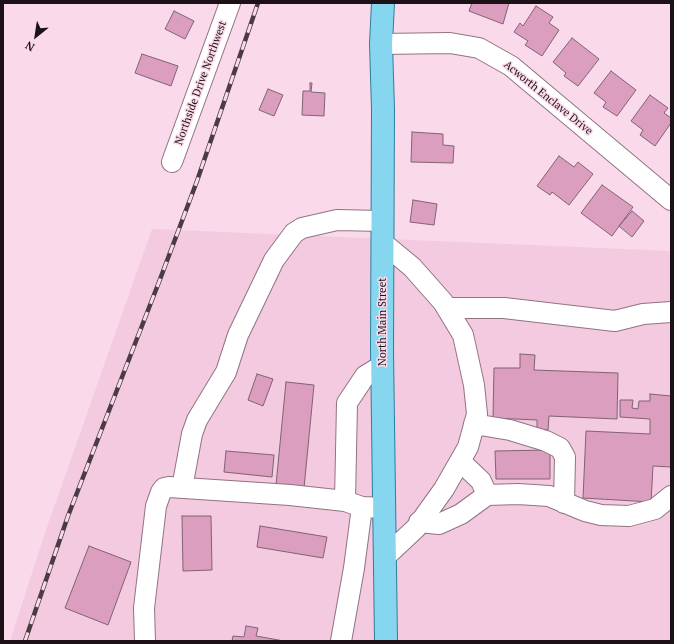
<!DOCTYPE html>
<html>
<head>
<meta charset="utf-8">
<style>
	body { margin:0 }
	#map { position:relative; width:674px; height:644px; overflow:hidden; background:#fad9ea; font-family:"PT Serif",serif }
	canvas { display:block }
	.frame { position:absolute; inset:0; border:4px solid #1c1117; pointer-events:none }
	.north { position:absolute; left:16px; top:16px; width:40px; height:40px; -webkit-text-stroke:3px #fad9ea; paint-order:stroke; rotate:210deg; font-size:11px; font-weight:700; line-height:16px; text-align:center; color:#1c1117 }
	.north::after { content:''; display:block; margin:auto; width:14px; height:18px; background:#1c1117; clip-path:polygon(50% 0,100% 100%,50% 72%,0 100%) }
</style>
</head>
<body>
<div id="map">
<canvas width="674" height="644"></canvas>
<div class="frame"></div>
<div class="north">N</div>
</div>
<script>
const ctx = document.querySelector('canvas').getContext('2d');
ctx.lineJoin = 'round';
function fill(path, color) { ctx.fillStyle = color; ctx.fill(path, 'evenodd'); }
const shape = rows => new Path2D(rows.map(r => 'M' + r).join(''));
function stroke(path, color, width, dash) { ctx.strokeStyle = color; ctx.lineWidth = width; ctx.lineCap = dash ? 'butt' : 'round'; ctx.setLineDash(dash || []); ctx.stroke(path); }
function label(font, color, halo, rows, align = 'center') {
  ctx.font = font + ' "PT Serif",serif'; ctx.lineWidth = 3; ctx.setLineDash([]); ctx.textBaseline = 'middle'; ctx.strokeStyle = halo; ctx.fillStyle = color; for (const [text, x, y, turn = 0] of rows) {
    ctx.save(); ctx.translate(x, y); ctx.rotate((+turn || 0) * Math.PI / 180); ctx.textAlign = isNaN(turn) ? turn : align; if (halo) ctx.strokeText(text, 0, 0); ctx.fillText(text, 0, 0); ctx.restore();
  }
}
fill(shape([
	[152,229,671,251,671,641,10,641,46,530]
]), '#f3cadf');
const building = shape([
	[472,3,509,3,503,24,469,11,472,3],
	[536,6,553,17,549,23,559,30,542,56,525,45,528,41,514,32,520,23,523,26,536,6],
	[174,11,194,21,185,39,165,29,174,11],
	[572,38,599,59,578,86,564,76,566,73,553,62,572,38],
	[142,54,178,66,171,86,135,73,142,54],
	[611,71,636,90,617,116,603,107,606,102,594,93,611,71],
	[310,83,312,83,311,92,325,93,324,116,302,115,303,91,310,91,310,83],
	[268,89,283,95,274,116,259,110,268,89],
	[650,95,668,108,664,113,671,118,671,123,655,146,640,135,643,130,631,121,650,95],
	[412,132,443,134,443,145,454,146,453,163,411,162,412,132],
	[559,156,574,167,578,162,593,174,569,205,552,192,550,195,537,186,559,156],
	[602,185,633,207,612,236,581,213,602,185],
	[413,200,437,204,434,225,410,222,413,200],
	[632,211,644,221,632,237,619,226,632,211],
	[520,354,535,355,534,370,618,373,617,419,549,416,548,430,537,429,537,420,493,418,494,368,520,368,520,354],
	[257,374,273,379,263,406,248,400,257,374],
	[286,382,314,385,304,488,276,485,286,382],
	[650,394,671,396,671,467,653,466,651,502,583,498,586,431,650,434,650,419,620,417,620,400,633,400,632,408,638,409,639,401,650,401,650,394],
	[550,450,550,479,496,479,495,451,550,450],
	[226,451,274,455,272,477,224,472,226,451],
	[182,516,211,516,212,570,183,571,182,516],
	[260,526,327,537,323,558,257,547,260,526],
	[89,546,131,562,108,625,65,608,89,546],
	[246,626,258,628,256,636,284,641,232,641,233,636,244,637,246,626]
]);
fill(building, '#db9ebf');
stroke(building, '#806372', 1);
const minor = shape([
	[381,44,450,43,479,48,511,66,671,200],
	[172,162,230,3],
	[383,243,412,267,443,302,463,335,474,385,477,414,468,447,444,489,416,528,385,557],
	[447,308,504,308,615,321,643,314,671,312],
	[383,365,365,376,347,403,345,501,362,507,385,508],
	[474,424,510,430,546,441,560,448,565,457,564,503],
	[460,461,481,481,487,495],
	[182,488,192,434,197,420,226,372,238,335,274,260,294,233,302,228,337,220,382,221],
	[419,522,439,524,461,514,487,495,518,494,549,496,585,511,601,515,629,516,655,509,671,496],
	[145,641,144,608,156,506,161,492,164,488,169,487,290,495,345,501],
	[341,641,354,568,362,507]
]);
const major = shape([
	[383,3,381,44,383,109,382,350,386,641]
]);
stroke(minor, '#917383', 22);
stroke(major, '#2c7f9c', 24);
stroke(minor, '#fff', 20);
stroke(major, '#86d6ef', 22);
const rail = shape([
	[25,641,68,516,159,282,197,181,258,3]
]);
stroke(rail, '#4b3c44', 4.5);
stroke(rail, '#fad9ea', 3, [9]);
label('11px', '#1c1117', '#fad9ea', [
	["Northside Drive Northwest",201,83,-70],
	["Acworth Enclave Drive",548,98,39],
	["North Main Street",383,322,-90]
]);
</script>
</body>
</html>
